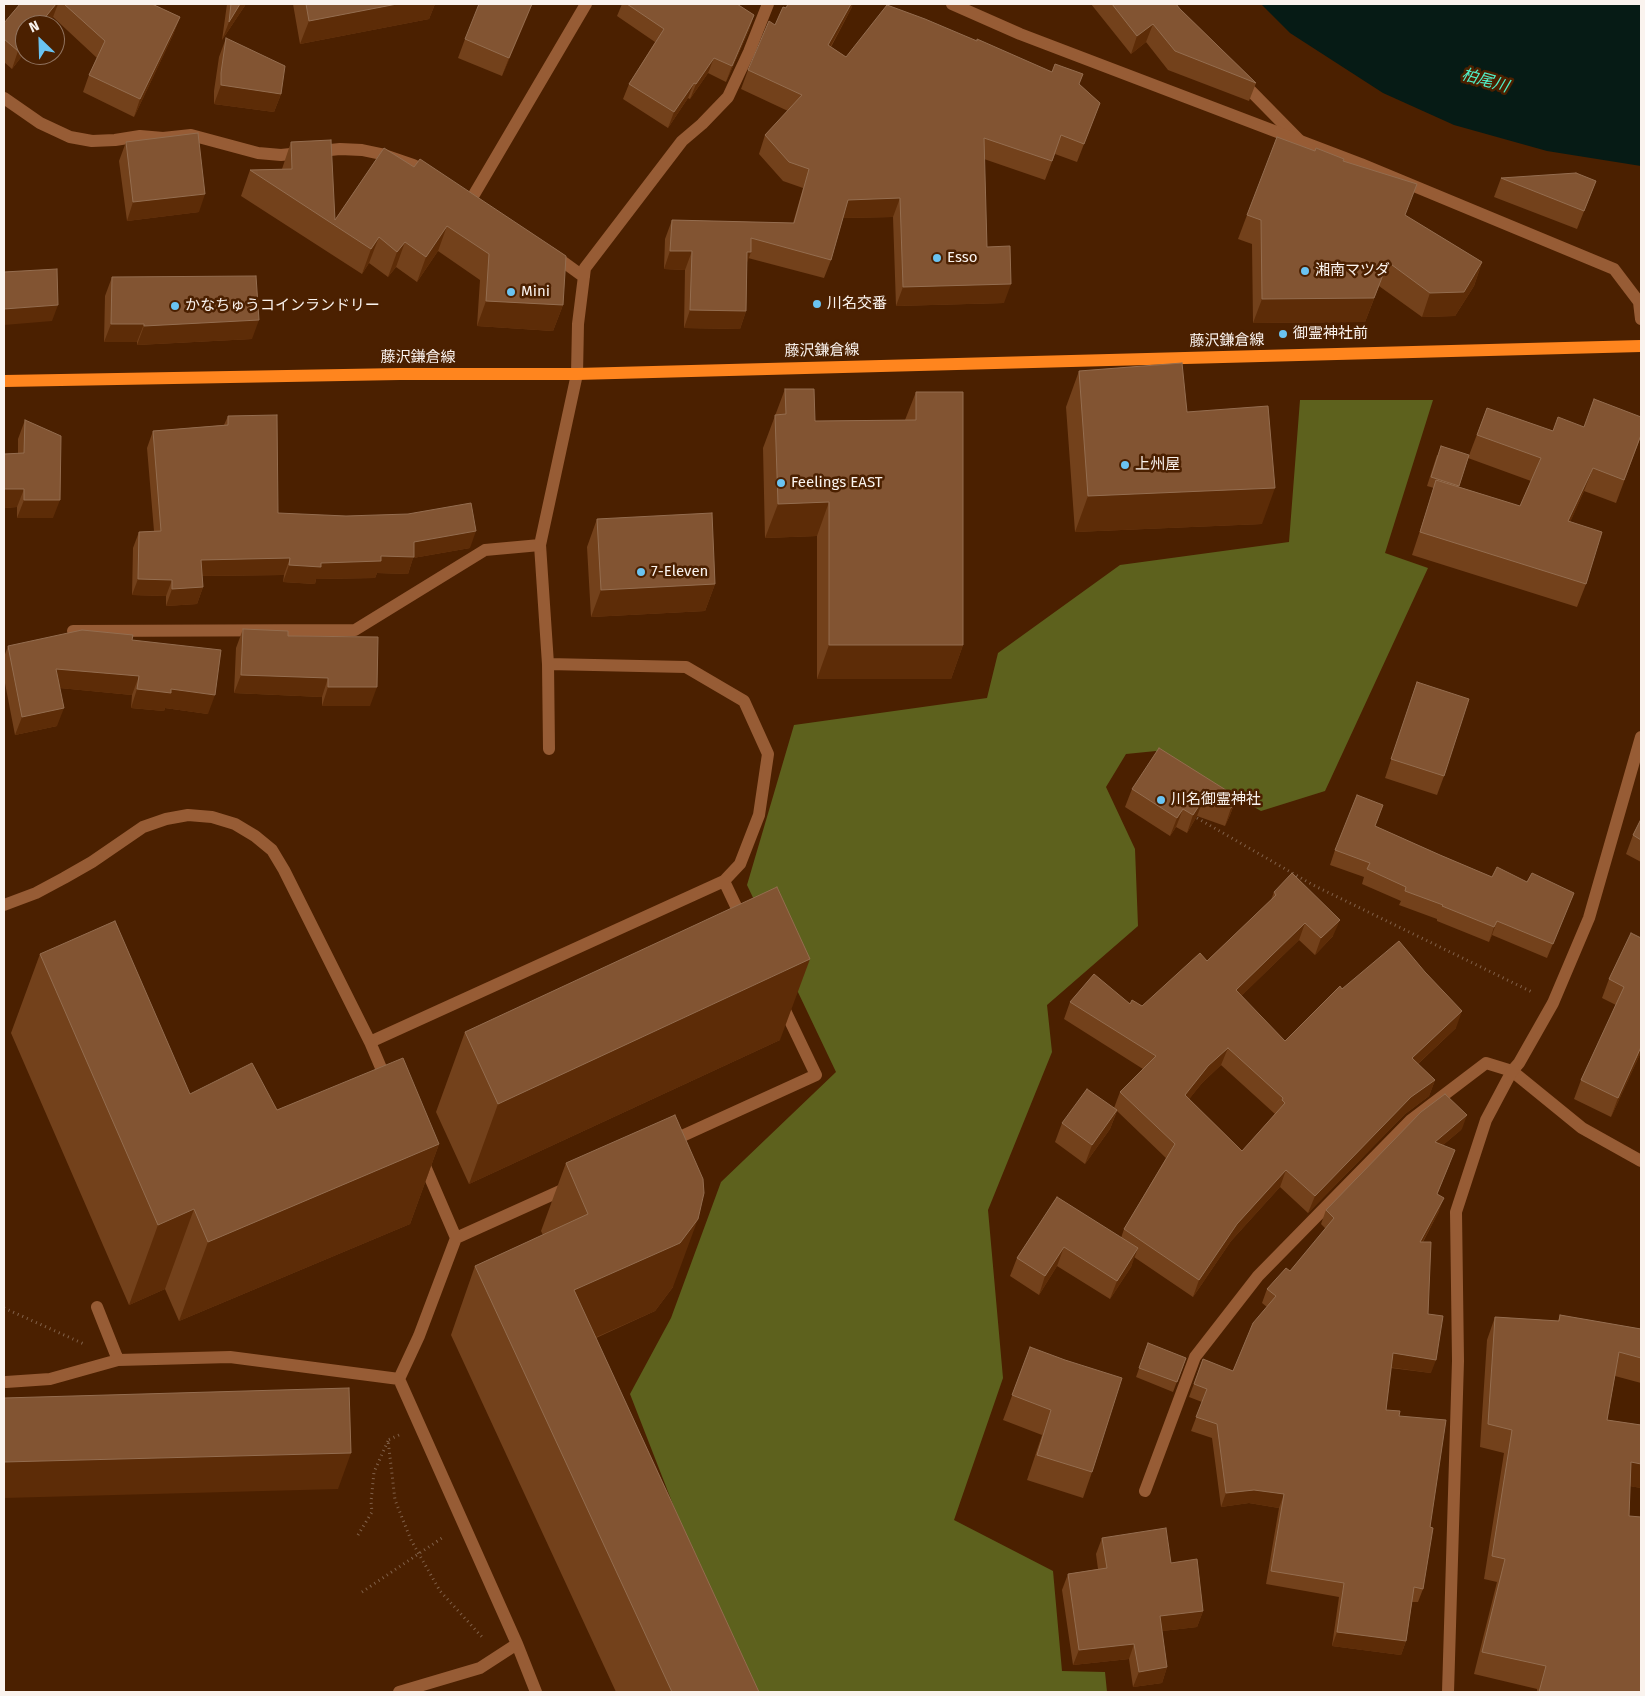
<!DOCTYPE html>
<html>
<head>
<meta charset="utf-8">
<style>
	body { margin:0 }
	#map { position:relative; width:1645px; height:1696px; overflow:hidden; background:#4b2000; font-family:"Fira Sans",sans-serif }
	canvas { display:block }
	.frame { position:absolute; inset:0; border:5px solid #faf3ee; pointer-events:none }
	.north { position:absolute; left:15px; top:15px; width:50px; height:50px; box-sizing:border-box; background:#4b2000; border:1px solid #91745f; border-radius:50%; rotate:336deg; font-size:14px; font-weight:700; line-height:20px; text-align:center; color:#faf3ee }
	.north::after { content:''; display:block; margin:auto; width:18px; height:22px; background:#6ac3f1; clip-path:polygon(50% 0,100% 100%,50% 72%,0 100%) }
</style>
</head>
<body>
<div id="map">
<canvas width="1645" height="1696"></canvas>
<div class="frame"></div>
<div class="north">N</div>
</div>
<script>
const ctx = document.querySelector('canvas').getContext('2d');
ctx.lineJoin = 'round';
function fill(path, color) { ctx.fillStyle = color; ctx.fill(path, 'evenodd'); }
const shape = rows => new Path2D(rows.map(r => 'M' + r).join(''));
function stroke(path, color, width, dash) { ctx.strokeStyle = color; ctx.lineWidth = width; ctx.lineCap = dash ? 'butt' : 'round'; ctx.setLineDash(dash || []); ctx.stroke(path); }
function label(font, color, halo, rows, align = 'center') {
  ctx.font = font + ' "Fira Sans","Noto Sans JP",sans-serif'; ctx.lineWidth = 5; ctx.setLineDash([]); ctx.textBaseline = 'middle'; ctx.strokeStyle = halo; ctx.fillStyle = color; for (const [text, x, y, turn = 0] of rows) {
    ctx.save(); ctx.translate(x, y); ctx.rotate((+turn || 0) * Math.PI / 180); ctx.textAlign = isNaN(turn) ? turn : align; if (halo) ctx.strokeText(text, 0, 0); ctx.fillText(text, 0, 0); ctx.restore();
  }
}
fill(shape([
	[1300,400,1433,400,1385,553,1428,568,1325,791,1261,811,1156,751,1126,754,1106,787,1135,849,1138,926,1047,1005,1052,1052,988,1210,1003,1378,954,1520,1053,1571,1062,1671,1105,1672,1107,1692,746,1692,630,1394,671,1318,721,1182,836,1072,747,885,794,725,987,698,998,653,1120,565,1289,542]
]), '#5d611d');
fill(shape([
	[1261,4,1641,4,1641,166,1547,151,1454,125,1383,93,1290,33]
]), '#061b15');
stroke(shape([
	[1197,818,1313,885,1532,992],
	[4,1308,84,1344],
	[399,1435,388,1440,395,1500,411,1540,440,1591,482,1637],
	[358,1535,372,1512,371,1502,374,1472,388,1441],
	[362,1592,442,1538]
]), '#816149', 3, [1, 4]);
stroke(shape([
	[1241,81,1299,140],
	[540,545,548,664,549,749],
	[724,881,743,921],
	[4,905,36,893,64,878,92,862,143,827,166,819,188,815,212,817,235,824,255,836,272,850,284,870,370,1042],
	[387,1082,370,1042,724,881,740,864,759,815,768,754,744,701,686,667,548,664],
	[669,1142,816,1075,781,1002],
	[422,1159,456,1238,569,1187],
	[456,1238,419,1336,399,1379,517,1644,536,1692],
	[97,1307,118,1360],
	[6,1382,50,1379,118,1360,230,1357,399,1379],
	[1145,1491,1195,1357,1258,1276,1411,1120,1486,1063,1512,1071,1582,1128,1641,1161],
	[399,1692,480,1668,517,1644]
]), '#975c35', 12);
stroke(shape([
	[952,4,1020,34,1361,164,1614,269,1639,302,1641,319],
	[4,98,40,123,70,137,92,141,115,140,140,136,163,138,191,135,258,153,281,155,340,149,362,150,381,154,413,165,430,173],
	[472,198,586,4],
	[551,253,584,277],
	[73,631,355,630,485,550,540,545,577,374,578,324,585,268,682,141,702,124,728,97,749,52,768,4],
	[1448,1692,1458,1361,1456,1212,1486,1120,1512,1071,1519,1063,1553,1003,1589,918,1641,737]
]), '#975c35', 12);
stroke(shape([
	[4,381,400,374,577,374,1641,346]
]), '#ff851e', 12);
fill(shape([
	[20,4,152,4,180,17,173,35,134,117,83,92,89,75,97,58,53,17,25,25,25,52,12,69,4,62,4,23],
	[227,4,246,4,222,40],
	[293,4,435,4,429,19,300,44],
	[532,4,502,76,458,58,465,39],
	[622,4,737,4,754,15,749,30,726,82,708,73,690,99,688,98,668,128,623,99,629,84,655,42,617,16],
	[1091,4,1176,4,1180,9,1256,83,1249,101,1168,70,1146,42,1131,54],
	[852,7,831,47,846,57,977,41,1079,84,1100,103,1077,162,1055,154,1045,180,984,159,987,247,1004,303,896,306,893,217,843,218,831,260,824,278,748,258,747,261,746,311,740,329,684,328,685,270,664,269,665,239,672,220,793,223,803,188,783,181,759,154,765,135,788,111,741,89,748,70,786,8],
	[226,38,281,94,274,112,214,104,214,91,219,57],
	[126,142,199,212,127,221,119,161],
	[291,142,335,220,384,148,563,305,553,331,477,326,480,280,438,251,417,282,396,267,388,277,369,263,362,274,241,196,250,170,282,169],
	[1343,161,1405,215,1482,262,1474,286,1455,316,1422,317,1379,286,1365,322,1253,323,1252,244,1238,239,1247,215],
	[1501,178,1596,181,1577,229,1494,197],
	[112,277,252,339,137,345,137,342,104,342,105,296],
	[1079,371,1187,412,1262,524,1075,532,1066,407],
	[785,389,815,421,905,420,916,392,963,645,951,679,817,679,817,536,765,538,763,448],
	[1487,408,1553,431,1584,427,1641,436,1616,503,1584,491,1570,522,1586,584,1577,607,1412,555,1434,488,1427,486,1437,455,1469,455,1459,487,1520,506,1531,481,1468,458],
	[228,416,278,513,470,548,413,558,408,574,377,573,375,578,316,579,315,584,283,582,284,575,202,576,203,587,197,604,166,606,166,596,132,595,133,548,139,532,154,531,147,448,153,431,224,425],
	[25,420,53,518,17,518,17,507,4,508,4,454,18,454,18,439],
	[597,519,715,584,705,611,591,617,587,547],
	[243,629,288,636,370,706,322,706,322,697,234,693,236,648],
	[132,640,208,714,165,708,164,711,131,708,132,695,60,688,57,726,15,735,4,678,4,657,8,646],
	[1417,682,1444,776,1437,795,1385,778],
	[1132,789,1237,797,1230,815,1225,826,1197,816,1187,833,1176,827,1170,836,1125,807],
	[1641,819,1641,862,1626,854,1633,835],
	[1375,826,1440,855,1492,877,1527,882,1574,893,1547,958,1492,935,1489,942,1437,921,1437,919,1399,905,1401,901,1362,884,1364,877,1330,865,1335,850],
	[1274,892,1333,936,1315,955,1299,940,1241,996,1285,1041,1342,989,1456,1028,1418,1064,1435,1080,1429,1096,1405,1114,1308,1213,1280,1187,1231,1241,1193,1297,1134,1257,1131,1267,1110,1299,1057,1266,1039,1295,1010,1276,1017,1258,1057,1197,1121,1238,1124,1229,1166,1158,1117,1111,1110,1129,1085,1164,1055,1142,1062,1123,1114,1108,1120,1092,1143,1069,1064,1019,1070,1002,1130,1004,1142,1006,1207,961,1271,900],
	[1221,1065,1275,1114,1242,1151,1189,1099,1202,1083],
	[1641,938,1641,1052,1611,1117,1574,1099,1581,1080,1616,1005,1602,998,1609,979],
	[40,954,190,1094,277,1110,439,1144,410,1224,179,1321,165,1289,129,1305,11,1033],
	[465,1032,780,1040,469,1184,436,1112],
	[1462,1129,1443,1145,1450,1163,1437,1194,1439,1211,1423,1242,1428,1314,1431,1373,1391,1368,1386,1410,1399,1416,1430,1527,1423,1589,1418,1602,1412,1602,1406,1641,1401,1655,1332,1646,1339,1597,1266,1584,1279,1508,1249,1503,1221,1507,1212,1438,1191,1431,1202,1402,1189,1397,1203,1359,1233,1371,1267,1307,1262,1303,1267,1289,1290,1271,1326,1229,1321,1224,1326,1210],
	[566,1163,673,1287,655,1311,596,1338,759,1692,616,1692,451,1335,475,1266,543,1235,541,1231],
	[1560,1315,1641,1329,1641,1383,1615,1376,1607,1420,1641,1425,1641,1488,1630,1486,1629,1516,1641,1692,1537,1692,1537,1689,1474,1674,1497,1582,1484,1579,1504,1453,1480,1447,1487,1340,1495,1317,1558,1321],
	[1148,1343,1186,1358,1173,1392,1136,1377],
	[1030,1347,1092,1472,1083,1498,1027,1480,1042,1435,1003,1420],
	[1102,1538,1171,1563,1203,1611,1197,1627,1162,1631,1167,1667,1162,1683,1133,1687,1129,1659,1073,1665,1062,1590,1068,1574,1098,1569,1096,1554]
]), '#73411b');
fill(shape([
	[56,4,58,4,53,17,47,25,39,25],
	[240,4,246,4,222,40,229,22],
	[397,4,435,4,429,19,300,44,309,21],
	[532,4,527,18,502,76,509,58],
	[851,4,853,4,852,7,821,64,828,45],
	[754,15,749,30,726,82,732,66],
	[180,17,173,35,134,117,140,99],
	[1153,24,1146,42,1131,54,1137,36],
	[25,43,25,52,12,69,18,51],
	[714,58,708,73,690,99,696,84],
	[694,83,688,98,668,128,674,112],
	[221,85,281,94,274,112,214,104],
	[205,194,199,212,127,221,133,202],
	[900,198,893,217,841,218,848,200],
	[447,226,438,251,417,282,426,257],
	[379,237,369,263,362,274,371,249],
	[405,242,396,267,388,277,397,252],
	[670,251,692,251,685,270,664,269],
	[747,252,751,252,744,271],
	[1388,262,1365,322,1253,323,1262,299],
	[1482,262,1474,286,1455,316,1422,317,1430,293],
	[1011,284,1004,303,896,306,903,287],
	[486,301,563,305,553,331,477,326],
	[58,305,52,321,4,325,4,309],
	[690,310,746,311,740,329,684,328],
	[259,320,252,339,137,345,144,326],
	[111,324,144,324,137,342,104,342],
	[1593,468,1584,491,1560,545,1568,521],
	[1275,488,1262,524,1075,532,1088,496],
	[4,489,24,489,17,507,4,508],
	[24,500,60,500,53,518,17,518],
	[829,502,817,536,765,538,778,504],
	[476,531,470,548,413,558,408,574,377,573,375,578,316,579,315,584,283,582,289,565,321,563,381,556,414,542],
	[290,558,284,575,195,576,201,560],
	[138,579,172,580,166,596,132,595],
	[715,584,705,611,591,617,601,590],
	[203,587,197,604,166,606,172,589],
	[829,645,963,645,951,679,817,679],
	[56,669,139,676,132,695,49,687],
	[241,675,328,678,322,697,234,693],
	[328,687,377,687,370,706,322,706],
	[137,689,171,689,215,695,208,714,165,708,164,711,131,708],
	[64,708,57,726,15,735,22,717],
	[1237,797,1230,815,1225,826,1231,808],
	[1204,798,1197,816,1187,833,1193,815],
	[1183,809,1176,827,1170,836,1177,818],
	[1340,920,1333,936,1315,955,1321,938],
	[1497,921,1492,935,1489,942,1494,927],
	[1305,923,1299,940,1230,1007,1236,990],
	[810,959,780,1040,469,1184,498,1104],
	[1462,1011,1456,1028,1406,1075,1412,1058],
	[1641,1047,1641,1052,1611,1117,1618,1098],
	[1228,1048,1221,1065,1202,1083,1179,1112,1185,1095,1208,1066],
	[1435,1080,1429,1096,1405,1114,1308,1213,1315,1196,1411,1097],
	[1117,1110,1110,1129,1085,1164,1092,1145],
	[1467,1115,1462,1129,1430,1156,1435,1142],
	[439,1144,410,1224,179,1321,208,1242],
	[1286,1170,1280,1187,1231,1241,1193,1297,1199,1280,1237,1224],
	[1444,1198,1439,1211,1415,1256,1420,1242],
	[194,1209,165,1289,129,1305,158,1225],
	[698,1219,673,1287,655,1311,549,1358,574,1290],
	[1064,1247,1057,1266,1039,1295,1045,1276],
	[1138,1248,1131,1267,1110,1299,1117,1281],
	[1393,1353,1436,1360,1431,1373,1388,1367],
	[351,1453,338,1489,4,1498,4,1462],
	[1631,1462,1641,1464,1641,1488,1623,1485],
	[1254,1490,1284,1494,1279,1508,1249,1503,1221,1507,1226,1493],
	[1203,1611,1197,1627,1154,1632,1160,1616],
	[1337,1632,1406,1641,1401,1655,1332,1646],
	[1134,1644,1129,1659,1073,1665,1079,1650],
	[1167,1667,1162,1683,1133,1687,1139,1672]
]), '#5d2c07');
const building = shape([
	[20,4,56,4,39,25,25,25,25,43,18,51,4,39,4,23,20,4],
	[64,4,152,4,180,17,140,99,89,75,105,41,64,4],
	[231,4,240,4,229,22,231,4],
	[306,4,397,4,309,21,306,4],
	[479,4,532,4,509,58,465,39,479,4],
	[627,4,737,4,754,15,732,66,714,58,696,84,694,83,674,112,629,84,664,29,627,4],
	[788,4,851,4,828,45,846,57,887,5,925,19,977,41,977,39,1052,72,1055,64,1083,74,1079,84,1100,103,1084,144,1061,135,1052,161,984,138,987,247,1010,246,1011,284,903,287,900,198,848,200,831,260,751,238,751,252,747,252,746,311,690,310,692,251,670,251,672,220,794,223,809,169,789,162,765,135,802,95,748,70,769,21,775,25,783,7,786,8,788,4],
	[1112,4,1176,4,1180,9,1256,83,1175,51,1153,24,1137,36,1112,4],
	[226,38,285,66,281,94,221,85,221,73,226,38],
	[198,133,205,194,133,202,126,142,198,133],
	[1277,137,1315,151,1316,148,1344,159,1343,161,1417,184,1405,215,1482,262,1464,292,1430,293,1388,262,1374,298,1262,299,1261,220,1247,215,1277,137],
	[331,140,335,220,384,148,414,167,420,159,566,256,563,305,486,301,489,254,447,226,426,257,405,242,397,252,379,237,371,249,250,170,292,169,291,142,331,140],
	[1576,173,1596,181,1584,211,1501,178,1576,173],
	[57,269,58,305,4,309,4,272,57,269],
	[256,276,259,320,144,326,144,324,111,324,112,277,256,276],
	[1182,363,1187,412,1268,406,1275,488,1088,496,1079,371,1182,363],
	[785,389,814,389,815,421,916,420,916,392,963,392,963,645,829,645,829,502,778,504,775,415,786,414,785,389],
	[1594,399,1641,417,1641,435,1624,480,1593,468,1568,521,1602,532,1586,584,1420,532,1436,480,1520,506,1541,458,1477,435,1487,408,1553,431,1558,417,1584,427,1594,399],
	[277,415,278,513,346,516,408,514,471,503,476,531,414,542,414,557,381,556,381,561,321,563,321,567,289,565,290,558,201,560,203,587,172,589,172,580,138,579,139,532,161,531,153,431,228,425,228,416,277,415],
	[25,420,61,436,60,500,24,500,24,489,4,489,4,454,24,453,25,420],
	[1441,446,1469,455,1459,486,1431,477,1441,446],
	[712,513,715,584,601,590,597,519,712,513],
	[243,629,288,631,288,636,378,637,377,687,328,687,328,678,241,675,243,629],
	[82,630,133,635,132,640,221,650,215,695,171,689,171,693,137,689,139,676,56,669,64,708,22,717,8,646,82,630],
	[1417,682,1469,699,1444,776,1391,759,1417,682],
	[1159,748,1237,797,1231,808,1204,798,1193,815,1183,809,1177,818,1132,789,1159,748],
	[1357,795,1383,805,1375,826,1440,855,1492,877,1497,867,1527,882,1532,873,1574,893,1553,944,1497,921,1494,927,1442,906,1443,905,1405,891,1406,887,1367,869,1370,863,1335,850,1357,795],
	[1641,819,1641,840,1633,835,1641,819],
	[1292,873,1340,920,1321,938,1305,923,1236,990,1285,1041,1340,986,1342,989,1399,941,1425,972,1462,1011,1412,1058,1435,1080,1411,1097,1315,1196,1286,1170,1237,1224,1199,1280,1124,1229,1175,1144,1120,1092,1156,1056,1070,1002,1094,974,1130,1004,1132,1000,1142,1006,1200,953,1207,961,1276,895,1274,892,1292,873],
	[1228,1048,1283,1098,1282,1100,1285,1103,1242,1151,1185,1095,1208,1066,1228,1048],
	[777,887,810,959,498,1104,465,1032,777,887],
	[115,921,190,1094,252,1063,277,1110,403,1058,439,1144,208,1242,194,1209,158,1225,40,954,115,921],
	[1631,933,1641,938,1641,1047,1618,1098,1581,1080,1624,987,1609,979,1631,933],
	[1087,1089,1117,1110,1092,1145,1062,1123,1087,1089],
	[1445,1094,1467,1115,1435,1142,1455,1150,1437,1194,1444,1198,1420,1242,1431,1242,1428,1314,1443,1316,1436,1360,1393,1353,1386,1410,1400,1411,1399,1416,1446,1420,1430,1527,1433,1528,1423,1589,1414,1587,1406,1641,1337,1632,1344,1583,1271,1571,1284,1494,1254,1490,1226,1493,1217,1424,1196,1417,1207,1389,1194,1384,1203,1359,1233,1371,1253,1323,1276,1296,1267,1289,1286,1268,1290,1271,1334,1218,1326,1210,1421,1112,1445,1094],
	[675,1115,703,1179,704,1193,698,1219,680,1243,574,1290,759,1692,672,1692,475,1266,588,1214,566,1163,675,1115],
	[1057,1197,1138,1248,1117,1281,1064,1247,1045,1276,1017,1258,1057,1197],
	[1560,1315,1641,1329,1641,1358,1619,1352,1607,1420,1641,1425,1641,1464,1631,1462,1629,1516,1641,1517,1641,1692,1539,1692,1546,1666,1482,1652,1505,1559,1492,1556,1512,1430,1488,1424,1495,1317,1559,1321,1560,1315],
	[1148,1343,1186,1358,1177,1382,1139,1368,1148,1343],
	[1030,1347,1065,1360,1122,1378,1092,1472,1037,1455,1051,1410,1012,1395,1030,1347],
	[349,1388,351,1453,4,1462,4,1398,349,1388],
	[1166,1528,1171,1563,1197,1559,1203,1611,1160,1616,1167,1667,1139,1672,1134,1644,1079,1650,1068,1574,1107,1568,1102,1538,1166,1528]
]);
fill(building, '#825432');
stroke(building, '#946d4f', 1);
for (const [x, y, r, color] of [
	[937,258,5,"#6ac3f1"],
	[1305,271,5,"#6ac3f1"],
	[511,292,5,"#6ac3f1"],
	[817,304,5,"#6ac3f1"],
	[175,306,5,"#6ac3f1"],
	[1283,334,5,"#6ac3f1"],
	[1125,465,5,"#6ac3f1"],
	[781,483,5,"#6ac3f1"],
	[641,572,5,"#6ac3f1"],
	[1161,800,5,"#6ac3f1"]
]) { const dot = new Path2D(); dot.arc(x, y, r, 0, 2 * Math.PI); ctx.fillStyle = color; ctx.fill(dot); stroke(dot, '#4b2000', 2); }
label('15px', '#faf3ee', '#4b2000', [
	["Esso",947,258],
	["湘南マツダ",1315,271],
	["Mini",521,292],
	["川名交番",827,304],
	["かなちゅうコインランドリー",185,306],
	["御霊神社前",1293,334],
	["上州屋",1135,465],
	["Feelings EAST",791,483],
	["7-Eleven",651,572],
	["川名御霊神社",1171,800]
], 'left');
label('15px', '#faf3ee', '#4b2000', [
	["藤沢鎌倉線",1227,341,-1],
	["藤沢鎌倉線",822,351,-1],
	["藤沢鎌倉線",418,358]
]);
label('italic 16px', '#50f1ca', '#4b2000', [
	["柏尾川",1485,81,16]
]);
</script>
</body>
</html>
